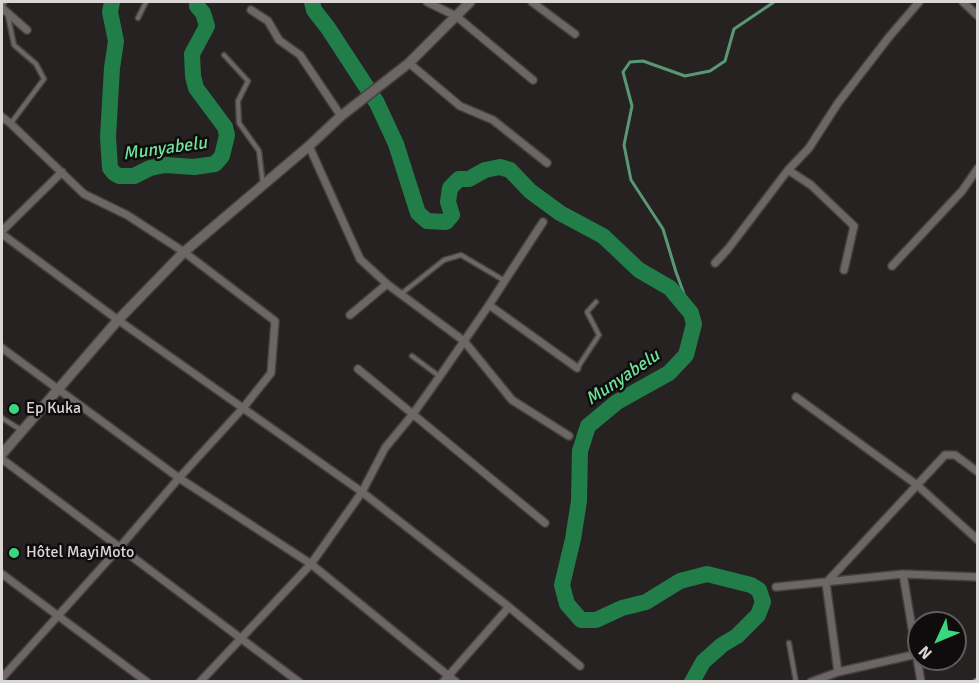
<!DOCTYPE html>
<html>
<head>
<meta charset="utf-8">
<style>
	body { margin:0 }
	#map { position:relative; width:979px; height:683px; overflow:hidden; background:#272222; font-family:Signika,sans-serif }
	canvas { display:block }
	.frame { position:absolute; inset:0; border:3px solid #dad6d6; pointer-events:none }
	.north { position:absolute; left:907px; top:611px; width:60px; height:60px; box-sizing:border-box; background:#0e0c0c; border:2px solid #605d5d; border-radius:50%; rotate:226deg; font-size:16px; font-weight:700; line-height:24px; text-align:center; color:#dad6d6 }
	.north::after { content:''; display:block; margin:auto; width:21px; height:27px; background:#3ad77f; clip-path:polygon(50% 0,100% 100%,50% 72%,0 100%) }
</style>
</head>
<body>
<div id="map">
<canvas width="979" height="683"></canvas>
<div class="frame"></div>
<div class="north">N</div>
</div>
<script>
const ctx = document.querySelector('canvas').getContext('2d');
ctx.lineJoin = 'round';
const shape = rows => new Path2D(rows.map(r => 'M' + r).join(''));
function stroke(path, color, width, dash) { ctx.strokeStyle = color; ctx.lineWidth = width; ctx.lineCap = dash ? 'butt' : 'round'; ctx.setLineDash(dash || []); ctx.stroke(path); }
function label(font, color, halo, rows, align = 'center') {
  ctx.font = font + ' Signika,sans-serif'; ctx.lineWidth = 5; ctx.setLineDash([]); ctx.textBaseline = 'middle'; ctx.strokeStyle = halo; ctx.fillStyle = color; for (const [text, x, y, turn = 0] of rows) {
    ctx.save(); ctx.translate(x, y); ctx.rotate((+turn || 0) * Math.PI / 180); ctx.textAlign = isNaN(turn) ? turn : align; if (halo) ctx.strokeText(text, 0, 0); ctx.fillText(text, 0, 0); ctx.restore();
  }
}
stroke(shape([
	[691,313,676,272,663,229,631,180,624,145,632,106,623,72,630,62,643,61,685,76,710,71,725,61,734,29,774,2],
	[972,682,978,678]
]), '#599873', 3);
stroke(shape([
	[112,2,110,12,116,41,112,68,108,137,110,168,114,173,119,176,134,176,150,168,165,165,194,167,215,164,222,156,227,135,225,127,196,88,193,76,192,54,207,26,203,13,197,6,197,2],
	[312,2,314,10,328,28,377,103,396,144,418,213,427,221,446,222,452,215,448,202,450,188,459,179,469,179,485,170,500,167,510,170,530,191,560,213,603,236,639,270,670,288,691,313,694,324,686,355,669,373,617,402,588,426,580,451,579,501,573,539,562,585,567,604,581,620,596,620,622,608,646,602,680,581,707,574,751,585,759,590,763,602,758,615,737,636,722,645,703,662,692,682]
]), '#227e49', 16);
const service = shape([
	[8,16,14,45,36,64,44,79,11,123],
	[138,18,146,2],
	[224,55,248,81,238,101,239,123,259,151,263,185],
	[401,294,444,260,461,255,505,281],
	[412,356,439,376],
	[578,367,599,335,587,312,596,302],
	[2,418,21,430],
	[789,643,796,682]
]);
const minor = shape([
	[427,2,456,16,533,80],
	[532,2,575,34],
	[963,2,978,16],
	[2,3,3,2],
	[2,8,27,30],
	[251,10,268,21,279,40,300,55,341,116],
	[409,63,460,106,493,120,547,163],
	[2,117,10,123,84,194,127,215,184,252,275,321,271,373,243,408,179,478,119,548,2,678],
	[309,146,360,259,387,284,464,341,512,400,569,436],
	[788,170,811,185,854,226,844,270],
	[2,231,62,172],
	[2,234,118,320,362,492,509,607,580,666],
	[715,263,728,249,788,170,809,148,838,103,889,37,919,2],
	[892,266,962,191,978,168],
	[489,305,577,368],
	[350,315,387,284],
	[2,348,179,478,311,564,456,682],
	[358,369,545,523],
	[796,397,917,485,978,540],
	[2,459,299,682],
	[2,574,147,682],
	[903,574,921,682],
	[776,587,903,574,978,577],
	[838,672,826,583,945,455,955,455,978,472],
	[200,682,311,564,362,492,385,448,413,414,440,376,489,305,543,222],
	[443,682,509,607],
	[811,682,838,672,917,654]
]);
const tertiary = shape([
	[2,454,118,320,184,252,309,146,341,116,409,63,470,2]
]);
stroke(service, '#454140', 7);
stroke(minor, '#454140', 10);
stroke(tertiary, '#454140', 12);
stroke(service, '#6c6766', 4);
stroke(minor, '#6c6766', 7);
stroke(tertiary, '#6c6766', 9);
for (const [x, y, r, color] of [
	[14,409,6,"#3ad77f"],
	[14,553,6,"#3ad77f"]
]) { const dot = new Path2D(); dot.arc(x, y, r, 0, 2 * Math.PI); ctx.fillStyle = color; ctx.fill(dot); stroke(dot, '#0e0c0c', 2); }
label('16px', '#dad6d6', '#0e0c0c', [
	["Ep Kuka",26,409],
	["Hôtel MayiMoto",26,553]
], 'left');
label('italic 18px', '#6fe198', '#0e0c0c', [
	["Munyabelu",165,149,-8],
	["Munyabelu",623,378,-34]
]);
</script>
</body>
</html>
